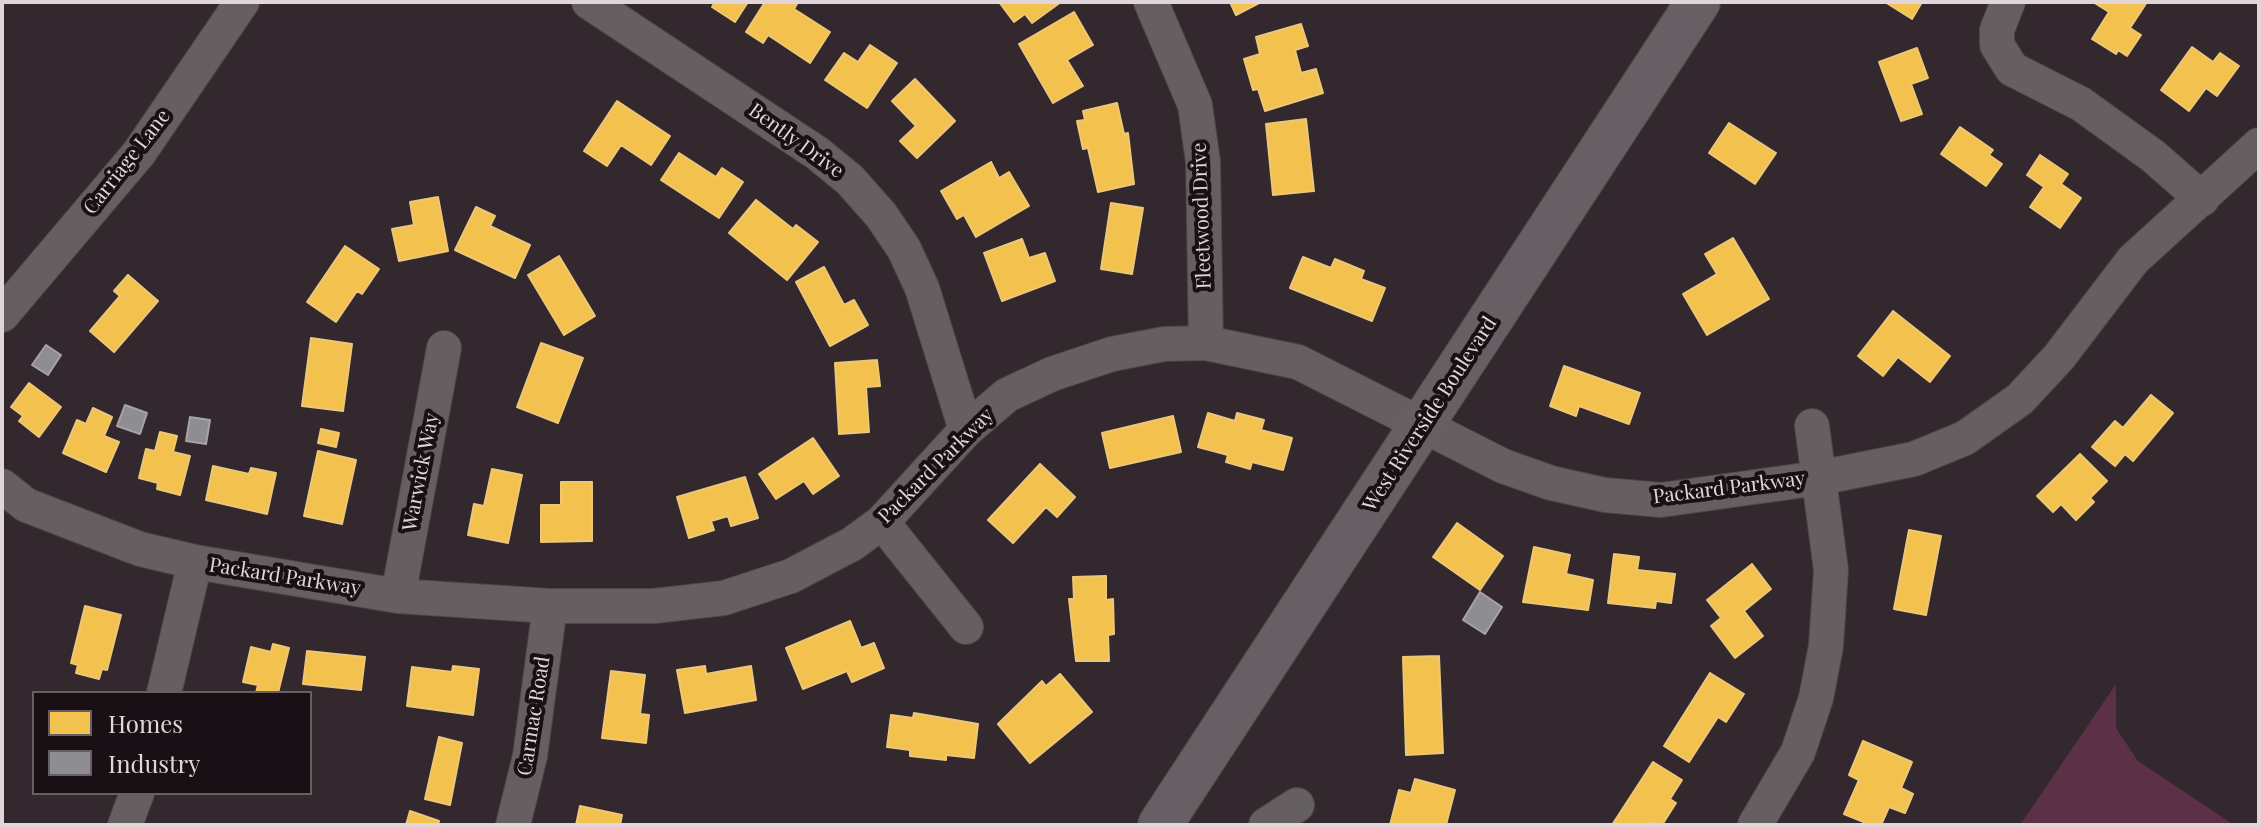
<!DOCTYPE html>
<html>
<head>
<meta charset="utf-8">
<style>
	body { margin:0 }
	#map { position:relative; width:2261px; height:827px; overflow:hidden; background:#32282d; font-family:"Playfair Display",serif }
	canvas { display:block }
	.frame { position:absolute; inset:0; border:4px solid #e1d5da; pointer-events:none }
	.legend { position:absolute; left:32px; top:691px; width:280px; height:104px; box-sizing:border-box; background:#181014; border:2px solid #685f63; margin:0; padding:10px 14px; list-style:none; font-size:24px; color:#e1d5da }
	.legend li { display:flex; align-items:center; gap:16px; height:40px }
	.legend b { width:40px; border:2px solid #685f63 }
</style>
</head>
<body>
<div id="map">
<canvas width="2261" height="827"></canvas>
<div class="frame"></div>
<ul class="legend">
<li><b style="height:22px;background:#f2c14e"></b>Homes</li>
<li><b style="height:22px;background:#8d8d92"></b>Industry</li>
</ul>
</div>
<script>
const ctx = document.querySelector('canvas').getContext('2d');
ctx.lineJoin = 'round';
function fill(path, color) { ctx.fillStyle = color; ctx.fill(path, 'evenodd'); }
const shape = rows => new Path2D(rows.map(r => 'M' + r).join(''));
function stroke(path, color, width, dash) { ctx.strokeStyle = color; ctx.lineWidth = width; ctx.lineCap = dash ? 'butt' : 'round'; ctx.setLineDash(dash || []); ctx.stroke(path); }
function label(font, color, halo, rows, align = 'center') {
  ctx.font = font + ' "Playfair Display",serif'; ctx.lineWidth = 8; ctx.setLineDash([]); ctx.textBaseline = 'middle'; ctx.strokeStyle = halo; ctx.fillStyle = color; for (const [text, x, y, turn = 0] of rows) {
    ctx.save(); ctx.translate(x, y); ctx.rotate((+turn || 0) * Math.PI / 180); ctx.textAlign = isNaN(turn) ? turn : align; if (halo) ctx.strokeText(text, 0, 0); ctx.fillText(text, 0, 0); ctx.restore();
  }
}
fill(shape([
	[2116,684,2116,728,2138,761,2234,825,2020,825]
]), '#5c3047');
const homes = shape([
	[715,2,748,2,735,22,712,7,715,2],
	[765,2,798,2,794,9,830,32,810,63,768,35,763,43,746,32,765,2],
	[999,2,1061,2,1032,23,1025,14,1014,22,999,2],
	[1230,2,1261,2,1236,15,1230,2],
	[1885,2,1922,2,1912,19,1885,2],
	[2093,2,2147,2,2130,28,2141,35,2127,56,2118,50,2116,54,2092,39,2109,12,2093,2],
	[1074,12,1093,45,1067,60,1083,86,1053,103,1019,44,1074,12],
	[1301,24,1308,46,1295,50,1301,73,1316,69,1323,93,1265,111,1258,89,1253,90,1244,59,1260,54,1256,37,1301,24],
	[870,45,897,63,867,108,825,80,844,53,858,62,870,45],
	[2192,47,2213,62,2220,53,2239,66,2217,96,2206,88,2189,111,2161,90,2192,47],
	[1917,48,1928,78,1911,84,1922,114,1901,121,1879,62,1917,48],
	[915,79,955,121,917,158,900,141,916,126,892,101,915,79],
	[617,101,670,136,651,165,621,145,607,166,584,151,617,101],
	[1117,103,1124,134,1128,133,1134,184,1098,192,1088,148,1083,149,1077,121,1085,120,1083,111,1117,103],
	[1306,119,1314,191,1273,195,1266,124,1306,119],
	[1729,123,1776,153,1755,184,1709,153,1729,123],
	[1960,127,1993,150,1989,155,2002,164,1986,186,1941,154,1960,127],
	[679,153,716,177,722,168,743,182,719,218,661,180,679,153],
	[2040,155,2068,174,2061,184,2081,198,2060,228,2030,207,2044,187,2027,175,2040,155],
	[991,162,999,178,1009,172,1029,206,976,237,964,215,957,219,941,191,991,162],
	[438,197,448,251,399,261,392,229,414,225,410,202,438,197],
	[756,200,793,229,796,225,818,242,787,280,729,233,756,200],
	[1111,203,1143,208,1132,274,1101,269,1111,203],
	[476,207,495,216,490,226,530,245,515,278,455,250,476,207],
	[1733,238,1769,299,1707,335,1683,294,1717,274,1705,254,1733,238],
	[1022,239,1029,258,1045,253,1055,281,1002,301,984,253,1022,239],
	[345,246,379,269,362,294,357,291,336,322,307,302,345,246],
	[559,256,595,316,564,335,528,275,559,256],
	[1303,257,1331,268,1335,259,1364,271,1361,279,1385,288,1372,321,1290,288,1303,257],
	[824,267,844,305,854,300,868,325,830,346,796,282,824,267],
	[128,275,158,301,114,352,90,331,120,296,114,291,128,275],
	[1893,311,1950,356,1930,382,1898,357,1883,376,1858,356,1893,311],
	[311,338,352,344,343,411,302,406,311,338],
	[541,343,583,358,558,423,517,407,541,343],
	[877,360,880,386,866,387,869,432,839,434,835,363,877,360],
	[1564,366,1640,393,1629,424,1579,406,1576,416,1550,406,1564,366],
	[29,383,61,407,39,437,19,421,23,416,11,407,29,383],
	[2151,395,2173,413,2133,461,2125,454,2115,466,2092,447,2115,421,2123,428,2151,395],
	[93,408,112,417,104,436,119,442,106,472,63,453,77,420,86,424,93,408],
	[1208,413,1235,421,1237,413,1264,420,1261,430,1292,438,1283,470,1252,462,1250,469,1226,462,1228,455,1198,447,1208,413],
	[1173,416,1181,452,1110,468,1102,433,1173,416],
	[321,429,339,433,336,447,318,443,321,429],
	[160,432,177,436,173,452,190,456,180,495,157,489,158,483,139,478,146,449,155,451,160,432],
	[813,438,839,476,813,494,804,481,776,499,759,474,813,438],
	[318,451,356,460,342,524,304,516,318,451],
	[2080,454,2107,481,2090,498,2094,502,2076,520,2061,504,2053,512,2037,496,2080,454],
	[1040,464,1075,497,1057,517,1046,507,1013,543,988,520,1040,464],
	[213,466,249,474,251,468,276,473,267,514,206,500,213,466],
	[492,469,522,475,508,543,468,535,474,504,484,506,492,469],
	[745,477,758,518,731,526,728,516,711,521,714,530,689,538,677,497,745,477],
	[561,482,592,482,592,541,541,542,541,505,561,505,561,482],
	[1457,523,1503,556,1480,590,1433,557,1457,523],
	[1909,530,1941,536,1926,615,1894,609,1909,530],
	[1534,547,1570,555,1566,574,1593,580,1588,610,1523,602,1534,547],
	[1614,554,1639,557,1637,570,1675,574,1671,603,1656,601,1655,608,1608,603,1614,554],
	[1752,564,1771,589,1744,611,1763,636,1735,658,1711,626,1721,618,1707,600,1752,564],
	[1106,576,1106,600,1113,599,1114,634,1108,635,1109,661,1076,661,1069,599,1074,599,1073,577,1106,576],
	[85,606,121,615,107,670,102,669,99,679,76,673,78,665,71,663,85,606],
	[850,621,861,648,874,643,884,668,852,682,847,671,803,689,786,648,850,621],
	[273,644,289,648,278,693,256,693,258,685,243,682,251,647,271,652,273,644],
	[307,651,365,657,361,690,303,684,307,651],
	[1439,656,1443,753,1406,755,1403,657,1439,656],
	[453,666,479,669,473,715,407,706,412,667,452,672,453,666],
	[705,666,706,674,751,666,756,700,685,713,677,670,705,666],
	[611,671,645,675,640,714,649,715,646,743,602,738,611,671],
	[1710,673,1744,694,1726,722,1718,717,1689,762,1664,746,1710,673],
	[1060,674,1092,712,1030,763,998,724,1042,681,1046,686,1060,674],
	[914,713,978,724,974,758,946,755,946,760,910,756,910,750,887,747,891,715,913,718,914,713],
	[439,737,462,743,450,805,425,799,439,737],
	[1863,741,1912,762,1901,788,1913,794,1905,813,1889,807,1881,825,1871,825,1844,814,1859,780,1849,775,1863,741],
	[1653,762,1682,780,1670,799,1676,803,1662,825,1650,822,1648,825,1612,825,1653,762],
	[1415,779,1455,790,1446,825,1390,825,1399,790,1411,793,1415,779],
	[580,806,622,815,620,825,576,825,580,806],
	[410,811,439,821,438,825,406,825,410,811]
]);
fill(homes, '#f2c14e');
stroke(homes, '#edc778', 2);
const industry = shape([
	[46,345,61,355,48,375,32,365,46,345],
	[125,405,147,413,140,434,117,426,125,405],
	[190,417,210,420,206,444,186,441,190,417],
	[1480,592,1502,607,1485,634,1463,620,1480,592]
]);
fill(industry, '#8d8d92');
stroke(industry, '#a6a3a8', 2);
const minor = shape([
	[589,2,817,153,850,180,881,215,904,249,922,288,966,430],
	[1151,2,1195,105,1203,162,1206,343],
	[2008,2,1997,30,1997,45,2012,69,2081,104,2153,156,2202,199],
	[2,315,139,153,242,2],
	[2,486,26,505,140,549,195,562,398,596,550,606,654,606,724,598,791,576,852,544,882,522,966,430,1007,395,1052,374,1112,354,1164,344,1206,343,1298,362,1503,466,1551,483,1605,495,1661,500,1819,478,1914,459,1965,438,2020,399,2059,357,2133,260,2259,145],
	[882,522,966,627],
	[398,596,444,348],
	[164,693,195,562],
	[125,825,137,793],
	[513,825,530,756,550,606],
	[1266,825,1297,805],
	[1755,825,1798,752,1816,698,1826,646,1831,570,1812,426]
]);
const major = shape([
	[1160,825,1698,2]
]);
stroke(minor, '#4d4549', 36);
stroke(major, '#4d4549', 46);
stroke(minor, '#655f62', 34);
stroke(major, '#665f63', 44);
label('20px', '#e1d5da', '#181014', [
	["Bently Drive",796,141,36],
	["Carriage Lane",127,162,-52],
	["Fleetwood Drive",1202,216,-92],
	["West Riverside Boulevard",1430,414,-57],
	["Packard Parkway",936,466,-45],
	["Warwick Way",421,472,-79],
	["Packard Parkway",1729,488,-7],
	["Packard Parkway",285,577,9],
	["Carmac Road",534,716,-81]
]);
</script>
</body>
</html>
